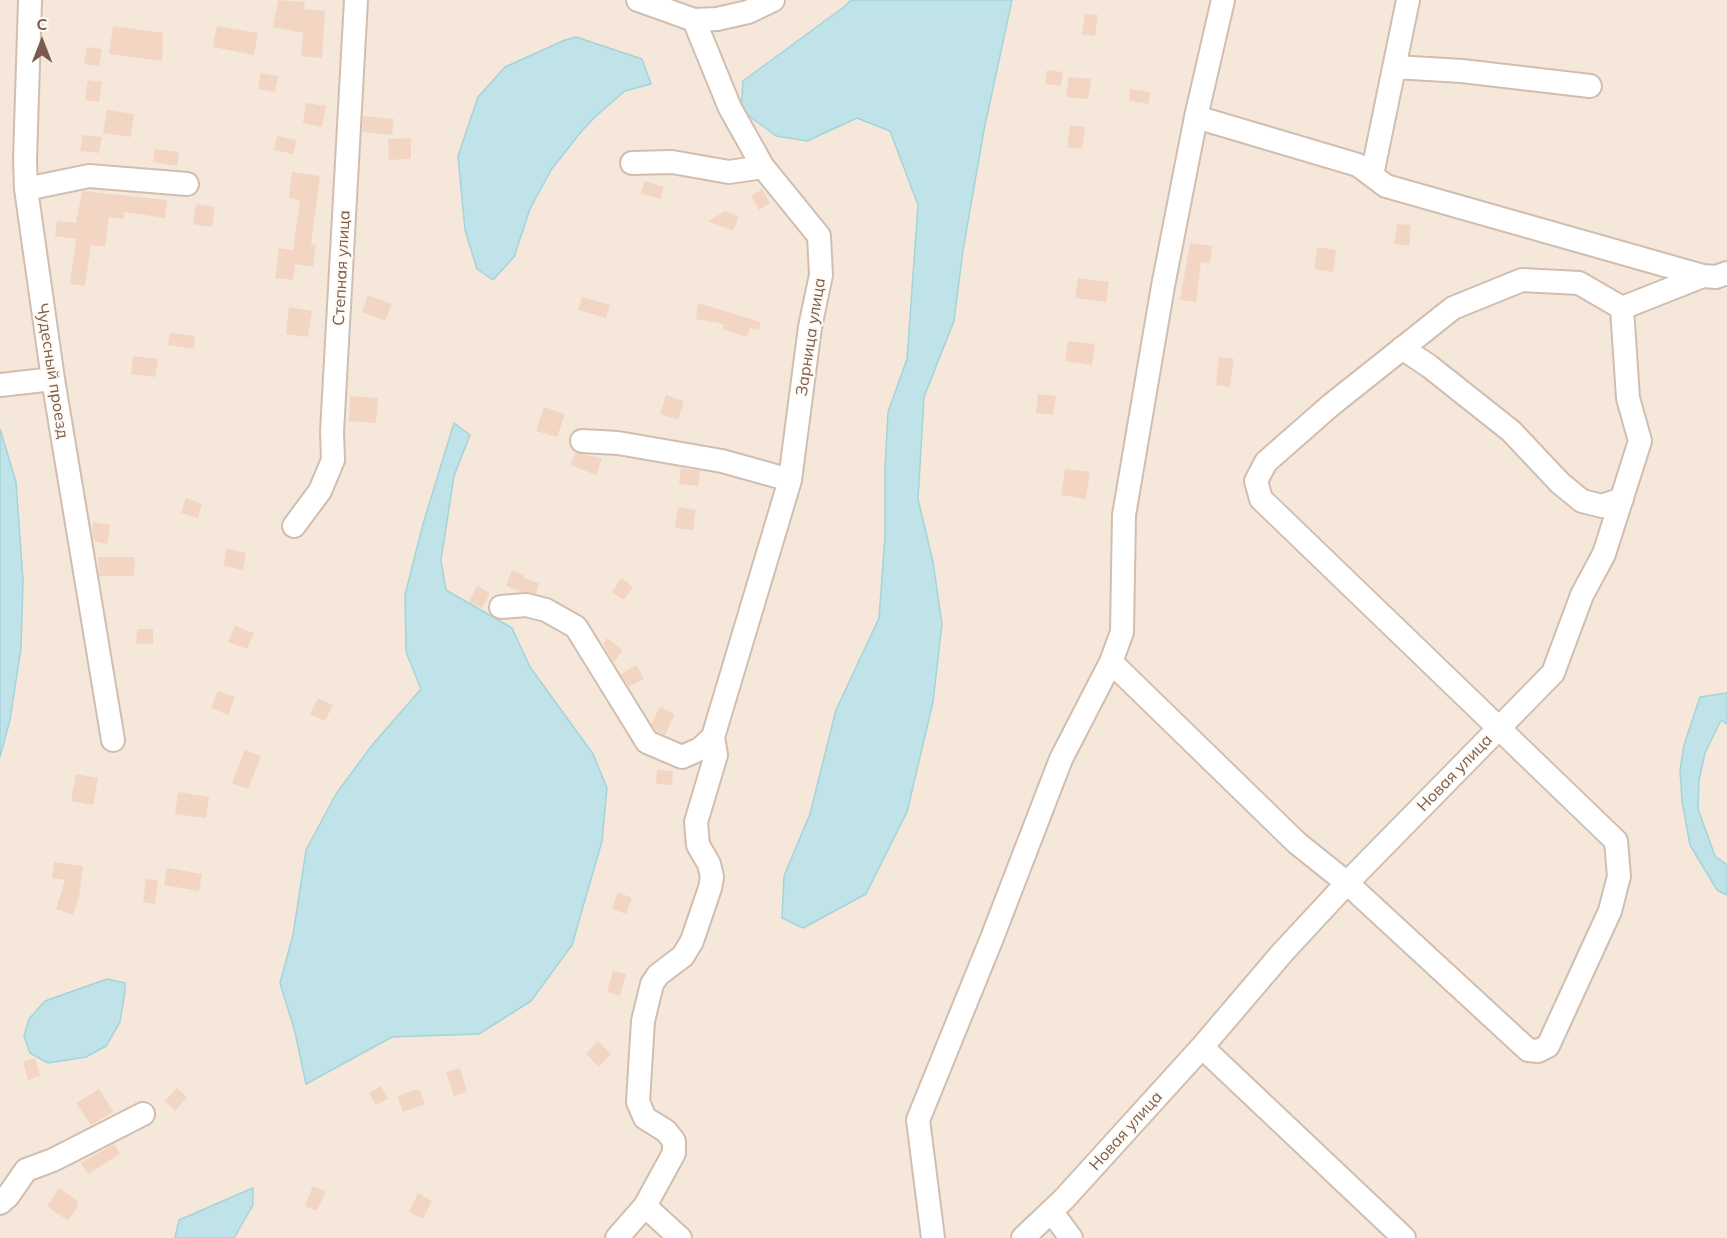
<!DOCTYPE html>
<html>
<head>
<meta charset="utf-8">
<style>
	body { margin:0 }
	#map { position:relative; width:1727px; height:1238px; overflow:hidden; background:#fdf6ec; font-family:Mulish,sans-serif }
	canvas { display:block }
	.north { position:absolute; left:12px; top:12px; width:60px; height:60px; -webkit-text-stroke:4px #fffaf3; paint-order:stroke; rotate:0deg; font-size:16px; font-weight:700; line-height:24px; text-align:center; color:#7a5c4d }
	.north::after { content:''; display:block; margin:auto; width:21px; height:27px; background:#7a5c4d; clip-path:polygon(50% 0,100% 100%,50% 72%,0 100%) }
</style>
</head>
<body>
<div id="map">
<canvas width="1727" height="1238"></canvas>
<div class="north">С</div>
</div>
<script>
const ctx = document.querySelector('canvas').getContext('2d');
ctx.lineJoin = 'round';
function fill(path, color) { ctx.fillStyle = color; ctx.fill(path, 'evenodd'); }
const shape = rows => new Path2D(rows.map(r => 'M' + r).join(''));
function stroke(path, color, width, dash) { ctx.strokeStyle = color; ctx.lineWidth = width; ctx.lineCap = dash ? 'butt' : 'round'; ctx.setLineDash(dash || []); ctx.stroke(path); }
function label(font, color, halo, rows, align = 'center') {
  ctx.font = font + ' Mulish,sans-serif'; ctx.lineWidth = 4.5; ctx.setLineDash([]); ctx.textBaseline = 'middle'; ctx.strokeStyle = halo; ctx.fillStyle = color; for (const [text, x, y, turn = 0] of rows) {
    ctx.save(); ctx.translate(x, y); ctx.rotate((+turn || 0) * Math.PI / 180); ctx.textAlign = isNaN(turn) ? turn : align; if (halo) ctx.strokeText(text, 0, 0); ctx.fillText(text, 0, 0); ctx.restore();
  }
}
fill(shape([
	[0,0,1727,0,1727,1238,0,1238]
]), '#f5e8da');
const water = shape([
	[851,0,1012,0,984,130,963,250,954,321,924,397,918,499,933,562,942,624,933,702,907,812,866,894,803,928,782,918,784,876,810,814,836,710,879,618,885,536,885,468,888,412,907,359,918,205,890,131,857,118,807,141,776,136,741,110,743,81,845,6,851,0],
	[576,37,642,59,651,84,625,91,596,116,580,133,551,170,530,209,514,257,493,280,477,269,465,230,458,156,478,97,505,67,565,40,576,37],
	[454,423,470,435,454,476,441,560,446,590,512,628,530,667,593,754,607,788,602,841,572,945,531,1001,479,1034,392,1037,306,1084,295,1032,280,983,293,935,306,850,336,794,373,744,421,689,406,652,405,595,423,524,454,423],
	[0,429,16,482,23,580,21,648,10,720,0,757,0,429],
	[1727,693,1727,724,1721,720,1705,753,1699,780,1698,809,1715,856,1727,865,1727,895,1717,890,1690,845,1682,801,1680,770,1684,745,1700,697,1727,693],
	[107,979,125,983,125,992,120,1022,106,1046,86,1057,48,1063,30,1053,24,1036,29,1019,45,1001,107,979],
	[253,1188,253,1205,234,1238,175,1238,179,1220,253,1188]
]);
fill(water, '#bfe3e8');
stroke(water, '#a5d3da', 1.5);
fill(shape([
	[278,0,305,2,304,9,325,11,322,58,301,56,303,33,273,27],
	[1085,14,1098,15,1095,36,1082,34],
	[113,26,163,33,162,61,109,54],
	[217,26,258,33,254,55,213,47],
	[87,47,102,49,99,66,84,64],
	[1047,70,1063,72,1061,86,1045,84],
	[261,73,278,76,275,92,258,89],
	[1069,77,1091,79,1088,99,1066,97],
	[88,80,102,82,99,102,85,100],
	[1130,89,1150,92,1149,104,1129,101],
	[306,103,326,106,322,127,303,123],
	[107,110,134,114,131,137,103,133],
	[363,116,394,119,392,135,362,132],
	[1070,125,1085,127,1082,149,1067,147],
	[83,135,102,137,99,153,80,151],
	[277,136,297,140,293,154,274,150],
	[411,138,411,159,389,160,388,139],
	[155,149,179,152,177,166,153,162],
	[292,172,320,176,311,244,316,245,313,267,295,264,293,280,275,278,279,248,293,250,300,200,289,198],
	[645,181,664,187,660,199,641,193],
	[762,189,770,203,759,210,751,196],
	[82,191,167,200,165,218,124,212,123,219,109,217,105,247,91,245,85,286,70,284,76,239,55,236,57,221,76,223],
	[196,204,215,207,212,227,193,224],
	[725,211,739,217,733,231,708,221],
	[1397,224,1411,225,1409,246,1394,244],
	[1190,243,1212,246,1210,263,1201,262,1196,302,1180,300],
	[1317,247,1336,250,1333,272,1314,269],
	[1078,278,1109,282,1106,302,1075,298],
	[368,295,392,304,385,321,362,312],
	[582,297,610,305,606,318,578,310],
	[698,303,761,322,759,330,750,328,747,337,722,329,724,324,696,319],
	[289,307,312,311,308,337,286,334],
	[170,333,195,336,194,349,168,345],
	[1068,341,1095,344,1092,365,1065,361],
	[133,356,158,359,155,377,131,374],
	[1219,357,1234,359,1230,387,1216,385],
	[1038,394,1056,396,1053,415,1036,413],
	[666,395,684,401,678,420,660,414],
	[350,396,378,398,376,423,349,421],
	[544,407,565,414,557,437,536,431],
	[575,453,602,458,596,475,570,465],
	[681,468,700,471,698,486,679,484],
	[1065,469,1090,472,1086,499,1061,495],
	[186,498,202,504,198,518,181,513],
	[678,507,696,510,693,530,675,528],
	[93,522,110,525,107,544,94,541,92,529],
	[226,549,246,553,243,570,224,566],
	[98,557,135,557,134,576,99,576],
	[512,570,524,575,523,578,539,583,536,594,521,592,506,586],
	[621,578,633,587,624,600,612,592],
	[477,586,490,593,482,608,469,602],
	[235,626,254,633,247,649,228,642],
	[137,629,153,629,153,644,136,644],
	[607,638,623,650,614,662,603,644],
	[637,665,644,679,629,687,621,674],
	[218,691,235,697,228,715,211,708],
	[318,698,333,705,325,721,310,714],
	[660,707,675,714,665,735,655,730,651,724],
	[245,750,261,756,248,789,232,783],
	[657,770,673,771,672,785,656,784],
	[76,774,98,778,93,805,71,801],
	[178,792,209,797,206,818,175,814],
	[54,862,83,866,79,896,73,915,56,909,65,880,52,878],
	[167,868,202,874,199,891,164,885],
	[146,879,158,880,155,904,143,902],
	[618,892,632,898,626,914,612,909],
	[613,971,626,974,620,996,607,992],
	[598,1041,611,1054,599,1067,586,1054],
	[35,1058,40,1076,28,1080,23,1062],
	[460,1068,467,1092,454,1096,446,1072],
	[381,1086,388,1099,376,1105,369,1093],
	[177,1088,187,1097,175,1111,165,1101],
	[99,1089,113,1112,91,1125,76,1103],
	[414,1090,420,1090,425,1104,403,1112,397,1096],
	[114,1144,120,1154,88,1174,81,1163],
	[313,1186,326,1191,317,1211,305,1206],
	[59,1188,78,1201,78,1206,68,1221,47,1206],
	[418,1193,432,1201,423,1219,409,1212]
]), '#f3d5c3');
const minor = shape([
	[30,0,25,160,26,189,53,379,113,740],
	[638,0,694,20,717,19,748,12,773,0],
	[1223,0,1196,117,1163,286,1124,515,1122,632,1111,662,1297,843,1347,883,1528,1050,1538,1051,1548,1046,1610,911,1619,876,1616,841,1261,499,1256,481,1266,462,1331,405,1453,308,1522,280,1579,283,1622,308],
	[1395,67,1462,71,1590,86],
	[1196,117,1358,165,1386,186,1703,276],
	[632,163,672,162,729,172,763,167],
	[1372,175,1408,0],
	[26,189,89,176,187,184],
	[1402,348,1429,366,1511,431,1560,483,1582,501,1602,506,1622,499],
	[0,385,53,379],
	[582,441,618,443,722,461,790,480],
	[294,526,320,491,333,460,332,432,356,0],
	[501,607,526,605,546,610,576,627,647,742,682,757,700,749,713,737],
	[1202,1047,1404,1238],
	[0,1203,8,1196,26,1170,53,1160,143,1114],
	[645,1206,680,1238],
	[1051,1211,1071,1238],
	[617,1238,645,1206,674,1153,674,1141,666,1131,645,1118,638,1102,643,1021,652,984,658,975,683,956,692,941,710,888,712,877,709,864,698,845,696,822,716,755,713,737,790,480,810,327,821,275,819,236,763,167,730,108,694,20],
	[933,1238,918,1120,992,938,1061,759,1111,662],
	[1023,1238,1064,1199,1202,1047,1283,952,1347,883,1553,673,1582,595,1604,554,1640,441,1628,398,1622,308,1703,276,1716,277,1727,273]
]);
stroke(minor, '#d1beb0', 26);
stroke(minor, '#fff', 22);
label('16px', '#7a5c4d', '#fffaf3', [
	["Степная улица",342,268,-87],
	["Зарница улица",811,337,-81],
	["Чудесный проезд",52,371,81],
	["Новая улица",1455,773,-46],
	["Новая улица",1126,1131,-48]
]);
</script>
</body>
</html>
